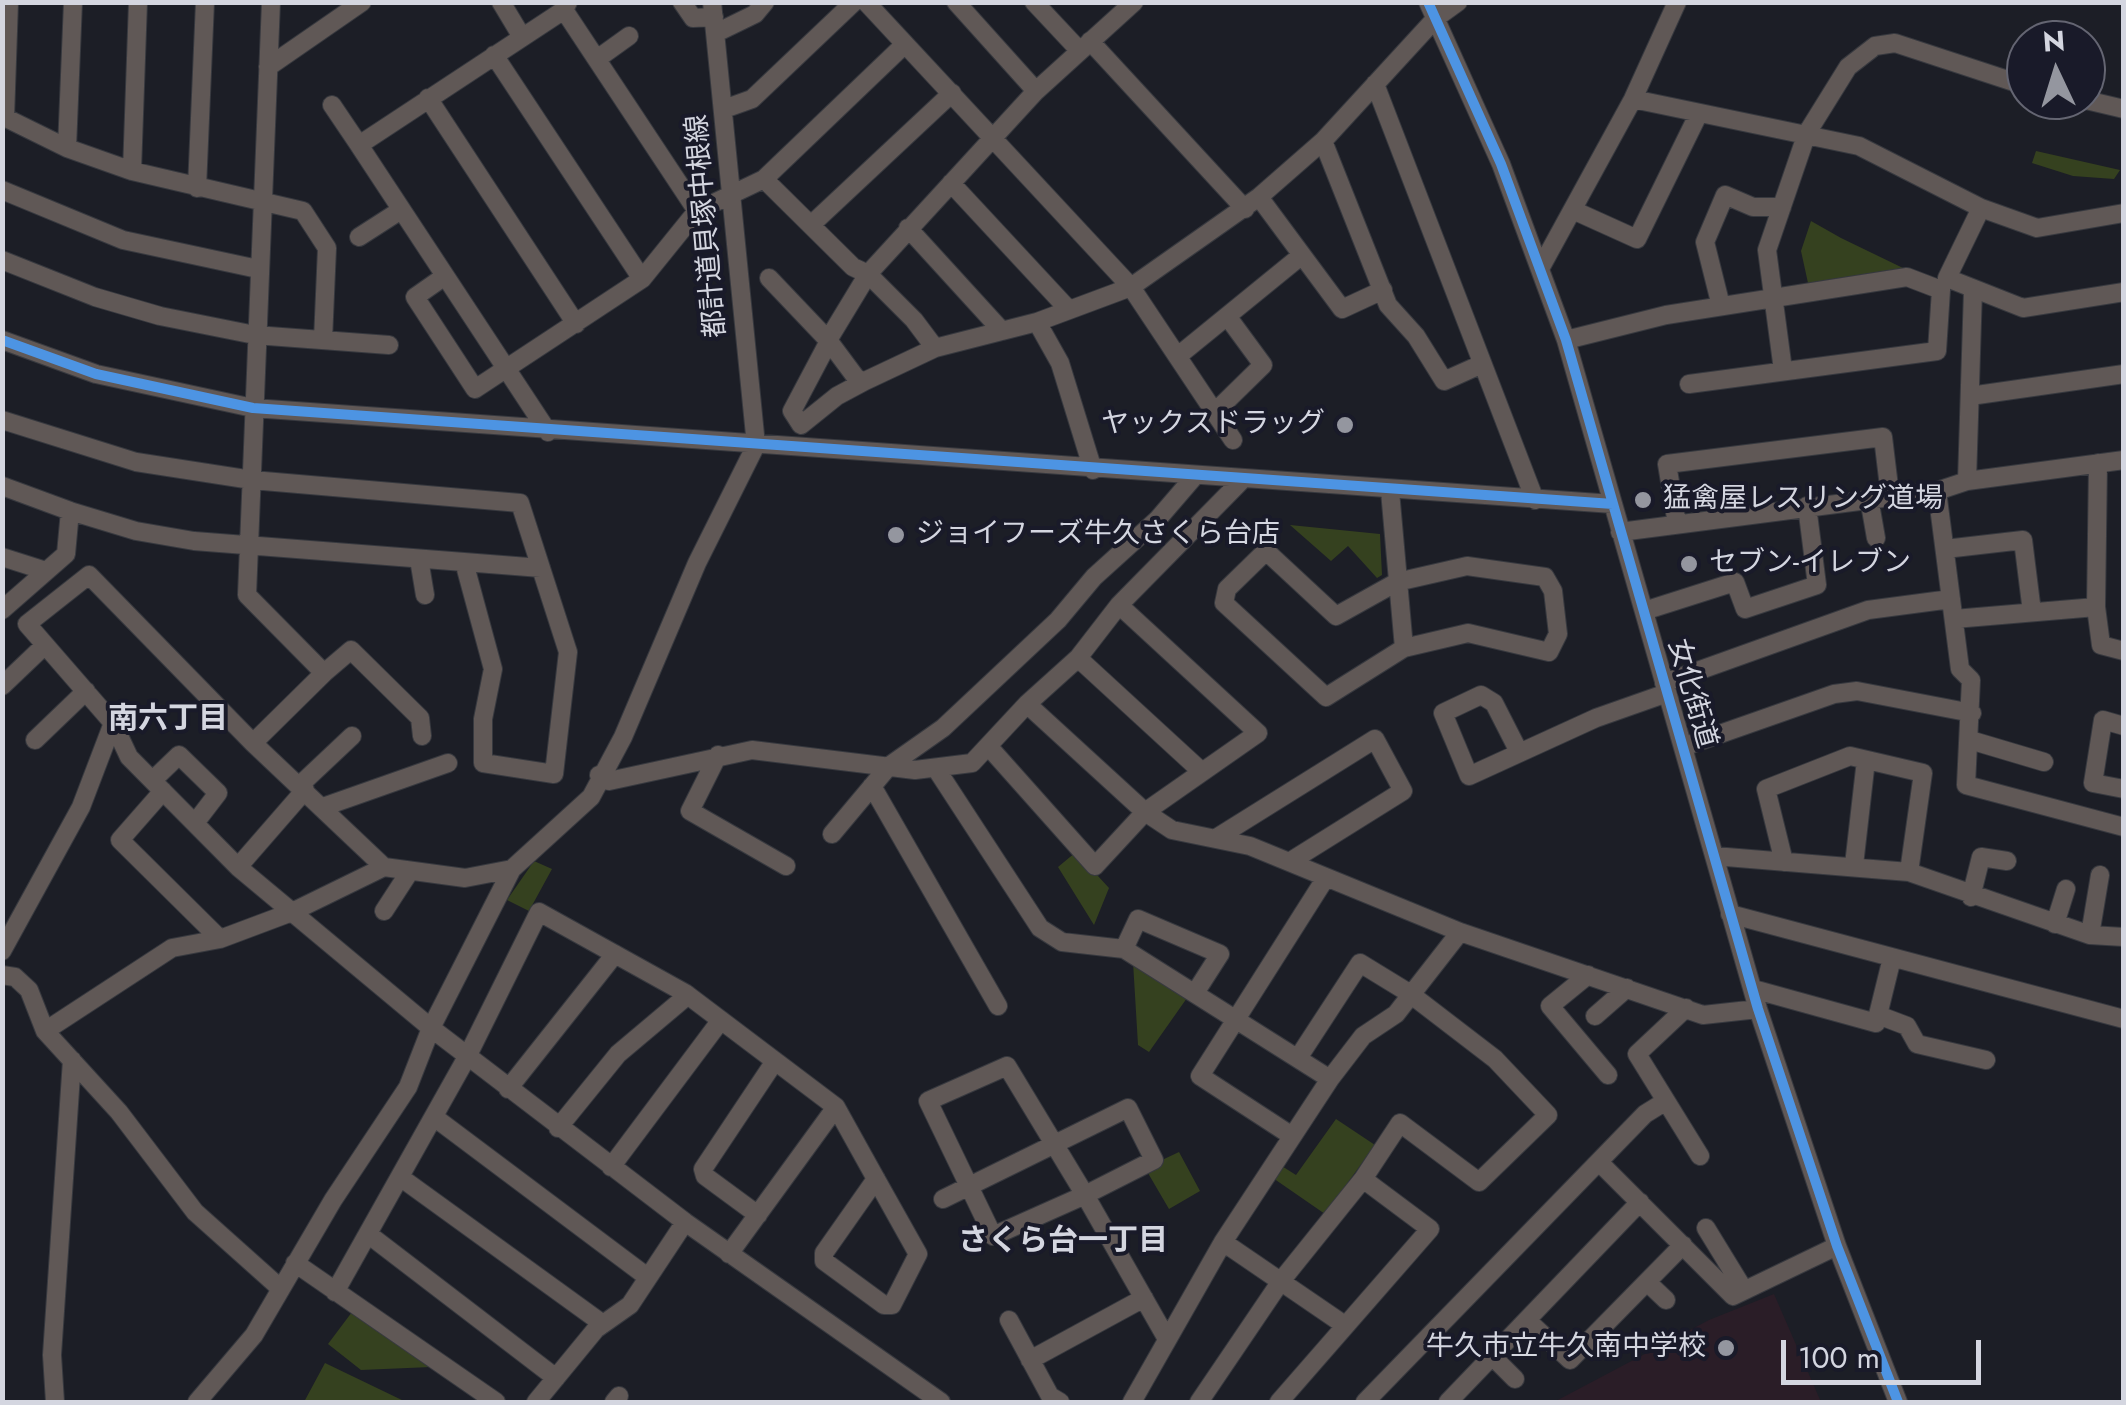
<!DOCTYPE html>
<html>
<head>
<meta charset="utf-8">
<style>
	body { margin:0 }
	#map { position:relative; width:2126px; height:1405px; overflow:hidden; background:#1c1e26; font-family:Jost,sans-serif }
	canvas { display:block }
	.frame { position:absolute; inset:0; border:5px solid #d4d6e0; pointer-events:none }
	.north { position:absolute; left:2006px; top:20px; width:100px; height:100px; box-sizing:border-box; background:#191a29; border:2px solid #646572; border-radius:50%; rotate:356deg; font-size:28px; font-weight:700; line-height:40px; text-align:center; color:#d4d6e0 }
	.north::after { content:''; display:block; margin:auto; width:35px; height:45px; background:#94969f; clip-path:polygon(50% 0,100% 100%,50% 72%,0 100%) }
	.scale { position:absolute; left:1781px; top:1340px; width:200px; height:45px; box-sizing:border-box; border:5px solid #d4d6e0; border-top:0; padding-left:12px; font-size:30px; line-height:35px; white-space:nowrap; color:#d4d6e0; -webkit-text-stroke:8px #191a29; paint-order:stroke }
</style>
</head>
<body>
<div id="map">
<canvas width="2126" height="1405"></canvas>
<div class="frame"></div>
<div class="north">N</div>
<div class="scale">100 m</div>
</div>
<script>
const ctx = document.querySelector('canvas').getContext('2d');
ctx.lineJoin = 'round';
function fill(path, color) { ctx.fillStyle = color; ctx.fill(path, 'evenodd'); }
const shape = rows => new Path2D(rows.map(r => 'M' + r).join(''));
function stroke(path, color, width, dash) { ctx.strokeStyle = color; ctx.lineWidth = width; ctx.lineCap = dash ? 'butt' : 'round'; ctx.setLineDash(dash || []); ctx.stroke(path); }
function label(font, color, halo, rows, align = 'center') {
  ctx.font = font + ' Jost,"Noto Sans JP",sans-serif'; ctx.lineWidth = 8; ctx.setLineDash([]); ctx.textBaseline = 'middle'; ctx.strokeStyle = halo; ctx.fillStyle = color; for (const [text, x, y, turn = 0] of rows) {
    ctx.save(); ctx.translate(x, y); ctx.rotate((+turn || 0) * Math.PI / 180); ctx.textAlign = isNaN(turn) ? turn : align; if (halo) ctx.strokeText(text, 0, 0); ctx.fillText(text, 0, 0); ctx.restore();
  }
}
fill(shape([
	[1774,1294,1821,1402,1554,1402,1709,1320]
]), '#2a1d27');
fill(shape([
	[2036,151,2120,170,2114,179,2073,176,2032,163],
	[1811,221,1841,238,1903,268,1808,283,1801,251],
	[1290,525,1380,534,1382,575,1377,578,1348,546,1331,561],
	[1076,852,1109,888,1094,925,1058,867],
	[534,861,552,869,529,911,507,900],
	[1133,962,1187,998,1149,1052,1138,1045],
	[1336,1119,1375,1145,1325,1214,1270,1176,1277,1163,1296,1175],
	[1179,1152,1200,1191,1169,1209,1145,1168],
	[352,1312,431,1367,361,1370,328,1344],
	[325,1363,406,1402,304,1402]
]), '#35411f');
const minor = shape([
	[271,2,247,595,324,673,351,650,420,718,422,736],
	[501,2,522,37],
	[682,2,693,18,714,17],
	[712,2,756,445],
	[866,2,1131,287,1233,440],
	[956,2,1036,91],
	[1034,2,1079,50],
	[1134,2,1036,91,868,274,828,340,857,379,865,381,935,348,1037,322,1131,287,1259,197,1323,141,1436,18,1458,2],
	[1428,2,1501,164,1566,340,1758,1009,1837,1246,1898,1402],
	[564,10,697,211],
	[716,33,755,14,765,2],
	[1090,41,1245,209],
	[494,55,642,279],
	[597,59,629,36],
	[268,67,362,2],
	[1375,84,1535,500],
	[428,98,576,324],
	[1633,99,1859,146,1981,208,2037,228,2124,213],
	[2086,100,2124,109],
	[332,105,359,145],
	[724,109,752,99,854,2],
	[2,116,67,148,132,171,303,211,327,248,323,340],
	[5,118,9,2],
	[1323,141,1388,305,1416,336,1444,381,1482,364],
	[67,148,73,2],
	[132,171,138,2],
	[764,179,853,267,868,274,914,320,935,348],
	[951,183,1069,310],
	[197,188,205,2],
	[2,190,123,240,258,269],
	[1259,197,1342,309,1383,290],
	[1981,208,1947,278,2023,308,2124,292],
	[1575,211,1637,239,1699,113],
	[812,224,952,93],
	[908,228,1002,331],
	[359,237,401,210],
	[2,260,95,297,160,316,255,335,389,345],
	[1541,267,1633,99,1677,2],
	[445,276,415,297,475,389,642,279,697,211,764,179,905,44],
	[769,278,828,340],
	[1721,306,1705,242,1725,195,1753,207,1782,207],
	[1037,322,1060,363,1093,470],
	[2,340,96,374,253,408,1613,504],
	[1566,340,1666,315,1907,277,1941,290,1937,351,1689,384],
	[828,343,792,411,801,425,837,396,865,381],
	[1178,356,1302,255],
	[1783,370,1767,250,1807,133,1848,67,1875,46,1895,43,2026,86],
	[1970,396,2124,374],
	[1215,412,1263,365,1227,316],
	[2,420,136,462,252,480,520,503,568,652,554,774,483,763,483,719,493,669,464,562,194,541,136,531,70,511,66,554,2,610],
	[548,432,359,145,564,10,568,2],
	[2098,463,2096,607,2101,645,2124,651],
	[1967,481,1973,290],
	[2,486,70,511],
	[1390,491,1404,648],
	[1937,491,1960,669,1971,680,1966,785,2124,827],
	[1869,498,1876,538],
	[1677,524,1667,464,1883,437,1890,495],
	[1620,532,1937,491,1967,481,2124,460],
	[1945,549,2023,540,2032,612],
	[1266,551,1336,616,1397,582,1467,566,1545,577,1553,591,1558,634,1549,652,1468,633,1404,648,1326,697,1224,603,1227,589,1266,551],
	[2,557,46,571],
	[419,559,425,595],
	[464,562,541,568],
	[1644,611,1735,582,1745,609,1817,585,1807,506],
	[1954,619,2096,607],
	[1078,658,1201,771],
	[1664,683,1868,610,1951,599],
	[2,686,45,645],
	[1027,704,1145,812,1172,830,1250,846,1460,932,1703,1015,1758,1009],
	[113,723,129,757,238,867,431,1028,685,1222,941,1402],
	[2124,726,2103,720,2093,783,2124,789],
	[35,740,86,691],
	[1970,740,2044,762],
	[253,743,324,673],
	[989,747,1095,866,1145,812,1258,733,1119,605],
	[1683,747,1834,694,1857,691,1972,713],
	[1519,752,1494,703,1481,695,1443,713,1469,776,1596,718,1667,693],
	[718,755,690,811,786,866],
	[937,770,1040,928,1062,942,1124,949,1330,1079],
	[599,775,609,781,752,750,915,770,972,763,1027,704,1078,658,1119,605,1241,481],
	[153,780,179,755,218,793,195,823],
	[300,785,352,736],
	[872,786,998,1006],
	[163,791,120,840,220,939],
	[323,807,448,763],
	[832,834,889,766,943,728,1058,620,1094,577,1157,520,1194,477],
	[1218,837,1375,739,1403,791,1291,861],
	[1714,856,1909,872,2090,935,2124,937],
	[1784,862,1766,789,1850,756,1923,773,1909,872],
	[1854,865,1866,760],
	[238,867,305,790],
	[1971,897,1981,857,2007,861],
	[384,911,410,871],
	[1730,914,2124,1019],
	[2055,924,2066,889],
	[2090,935,2100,875],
	[1124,949,1138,919,1220,954,1195,993],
	[2,951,81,807,113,723,27,624,89,575,253,743,384,867,465,878,512,869],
	[2,975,15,977,29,990,45,1031,119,1112,195,1212,280,1288],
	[1588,975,1550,1006,1608,1075],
	[1753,989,1876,1023,1892,958],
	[1686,1008,1637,1054,1700,1156],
	[1878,1015,1907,1026,1917,1044,1986,1060],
	[1595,1016,1627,988],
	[45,1031,172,948,220,939,292,912,384,867],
	[1007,1066,1085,1195,993,1236,928,1101,1007,1066],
	[508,1089,615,954],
	[434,1117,646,1276],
	[558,1128,618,1054,688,995],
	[1292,1136,1200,1076,1325,879],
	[1599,1162,1733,1296,1837,1246],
	[611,1167,721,1020],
	[400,1177,603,1324],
	[943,1199,1128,1108,1154,1160,1085,1195,1167,1339],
	[758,1215,705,1176,703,1169,775,1061],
	[1706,1228,1744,1290],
	[368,1234,556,1378],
	[1223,1242,1343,1324],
	[729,1254,836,1107],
	[295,1263,496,1402],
	[1647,1282,1666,1300],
	[335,1292,467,1057,539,912,685,993,836,1107,876,1179,918,1254,892,1305,884,1305,824,1261,824,1253,876,1179],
	[1009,1320,1050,1396,1060,1402],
	[1527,1320,1570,1360,1683,1245],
	[1492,1356,1515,1379],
	[1030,1360,1144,1298],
	[55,1402,52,1355,72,1060],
	[197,1402,254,1335,333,1200,408,1087,431,1028,512,869,591,797,623,737,697,563,756,445],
	[536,1402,596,1329,630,1305,685,1222],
	[614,1402,619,1396],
	[1132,1402,1223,1242,1330,1079,1363,1036,1396,1014,1460,932],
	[1199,1402,1281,1281,1363,1179,1400,1123,1479,1182,1548,1115,1495,1059,1409,993,1360,963,1298,1058],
	[1279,1402,1430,1229,1363,1179],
	[1365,1402,1645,1114,1666,1101],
	[1448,1402,1640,1202]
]);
stroke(minor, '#37393f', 20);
stroke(minor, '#605856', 18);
stroke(shape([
	[1428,2,1501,164,1566,340,1758,1009,1837,1246,1898,1402],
	[2,340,96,374,253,408,1613,504]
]), '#4d94e3', 10);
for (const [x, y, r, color] of [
	[1345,425,10,"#94969f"],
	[1643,500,10,"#94969f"],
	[896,535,10,"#94969f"],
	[1689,564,10,"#94969f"],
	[1726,1348,10,"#94969f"]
]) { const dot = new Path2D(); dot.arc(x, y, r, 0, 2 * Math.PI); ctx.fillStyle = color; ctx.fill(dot); stroke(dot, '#191a29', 4); }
label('28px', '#d4d6e0', '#191a29', [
	["都計道貝塚中根線",708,226,-95],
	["女化街道",1691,694,74]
]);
label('28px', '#d4d6e0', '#191a29', [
	["ヤックスドラッグ",1325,425,"right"],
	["猛禽屋レスリング道場",1663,500],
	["ジョイフーズ牛久さくら台店",916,535],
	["セブン-イレブン",1709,564],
	["牛久市立牛久南中学校",1706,1348,"right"]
], 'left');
label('bold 30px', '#d4d6e0', '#191a29', [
	["南六丁目",168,721],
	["さくら台一丁目",1063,1243]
]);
</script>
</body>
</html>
